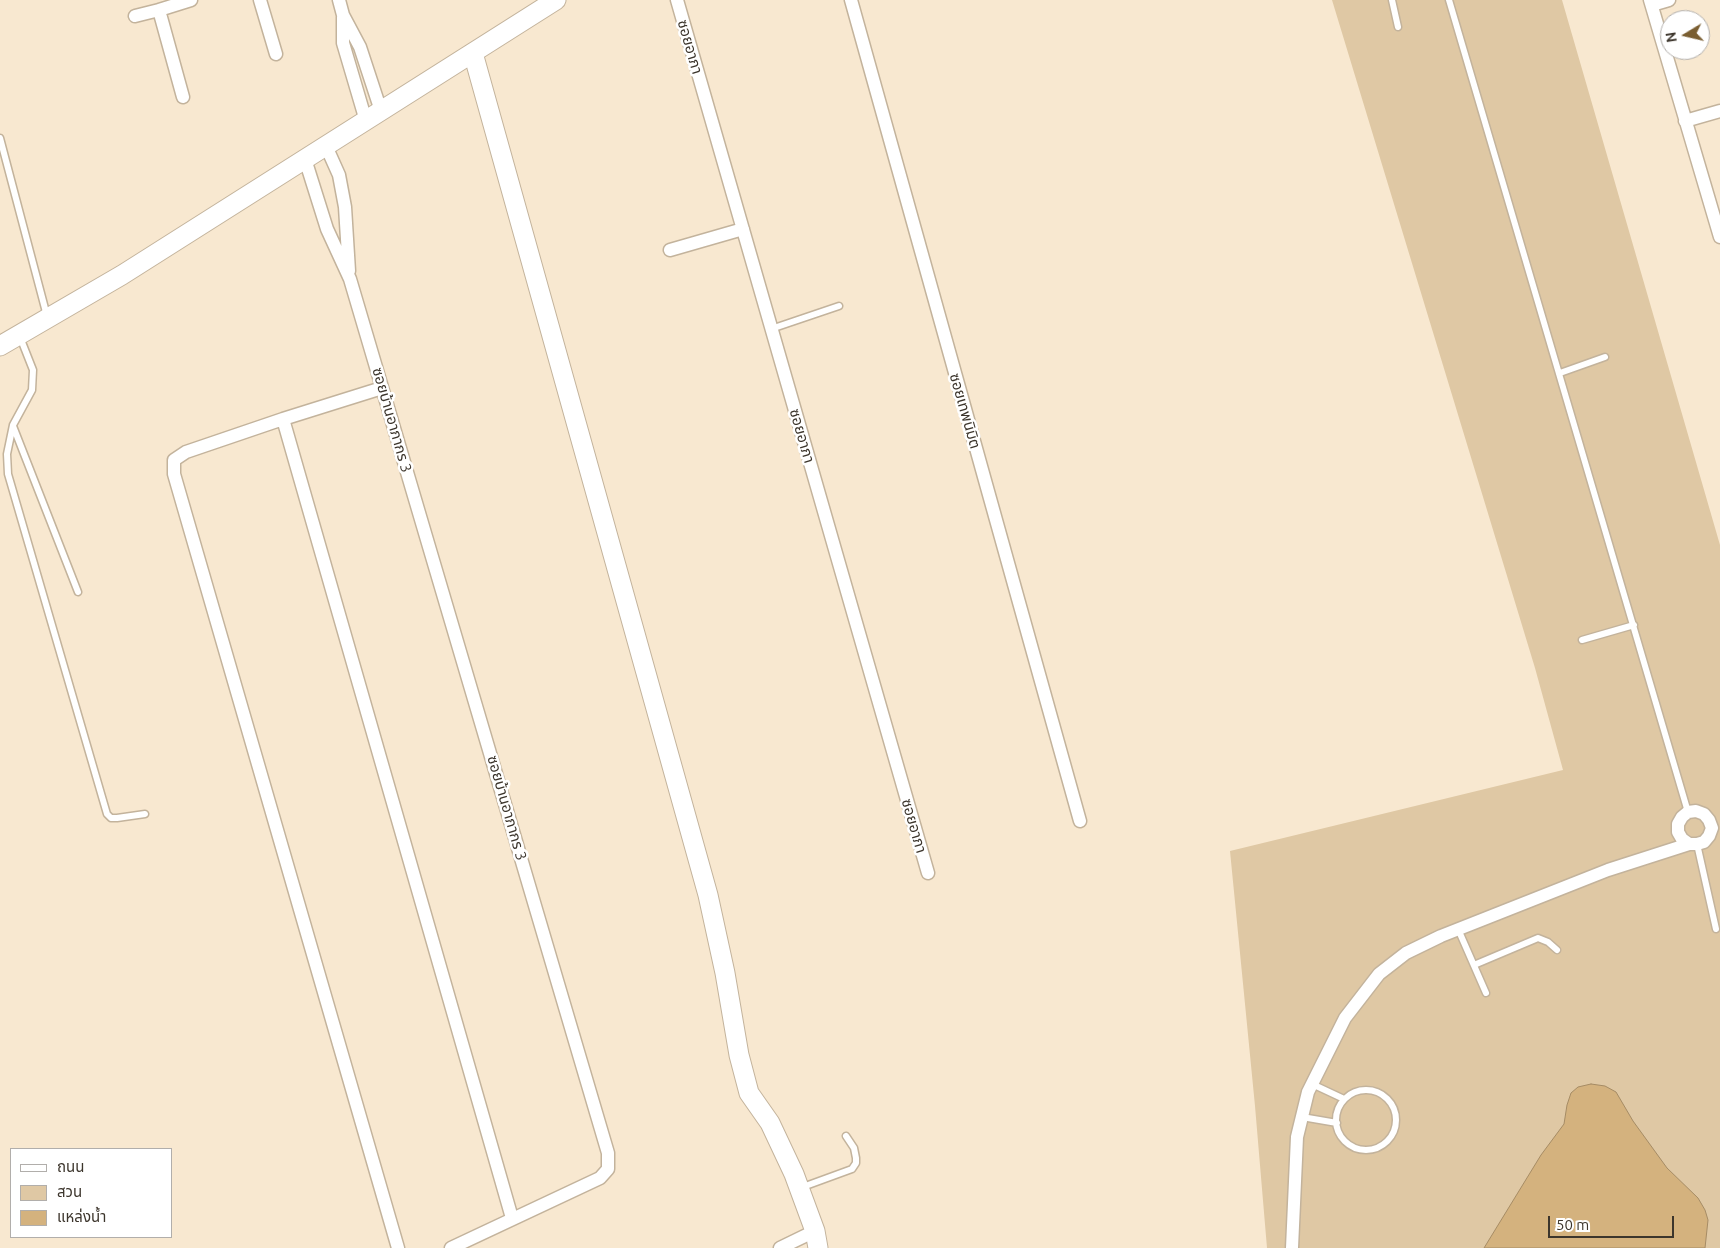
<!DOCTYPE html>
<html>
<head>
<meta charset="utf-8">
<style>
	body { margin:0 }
	#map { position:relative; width:1720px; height:1248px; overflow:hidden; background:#f8e8d0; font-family:Ubuntu,"Noto Sans Thai",sans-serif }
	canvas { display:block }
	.legend { position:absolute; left:10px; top:1148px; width:162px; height:90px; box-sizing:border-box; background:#fff; border:1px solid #b1aeab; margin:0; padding:6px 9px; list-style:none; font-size:15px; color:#3c352c }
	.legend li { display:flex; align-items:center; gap:10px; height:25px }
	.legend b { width:25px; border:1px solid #b1aeab }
	.north { position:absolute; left:1660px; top:10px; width:50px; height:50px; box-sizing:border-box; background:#fff; border:1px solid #b1aeab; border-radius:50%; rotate:261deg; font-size:14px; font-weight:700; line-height:20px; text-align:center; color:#3c352c }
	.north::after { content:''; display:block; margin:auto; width:18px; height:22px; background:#7a5e31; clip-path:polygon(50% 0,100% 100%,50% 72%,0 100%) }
	.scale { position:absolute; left:1548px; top:1216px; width:126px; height:22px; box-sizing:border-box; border:2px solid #3c352c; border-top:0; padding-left:6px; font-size:15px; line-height:18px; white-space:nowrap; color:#3c352c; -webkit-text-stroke:4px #fff; paint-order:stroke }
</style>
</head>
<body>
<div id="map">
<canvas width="1720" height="1248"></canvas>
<ul class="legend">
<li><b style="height:6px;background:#fff"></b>ถนน</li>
<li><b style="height:14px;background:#dfc8a4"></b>สวน</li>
<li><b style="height:14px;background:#d4b27e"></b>แหล่งน้ำ</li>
</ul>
<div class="north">N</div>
<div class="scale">50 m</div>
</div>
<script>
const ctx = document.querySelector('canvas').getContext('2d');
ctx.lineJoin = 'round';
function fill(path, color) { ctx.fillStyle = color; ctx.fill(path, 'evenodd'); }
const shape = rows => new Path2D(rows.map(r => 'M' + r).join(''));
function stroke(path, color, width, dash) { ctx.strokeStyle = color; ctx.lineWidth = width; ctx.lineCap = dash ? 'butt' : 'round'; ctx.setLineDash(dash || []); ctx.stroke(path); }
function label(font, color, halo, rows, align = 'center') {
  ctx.font = font + ' Ubuntu,"Noto Sans Thai",sans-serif'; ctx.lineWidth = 5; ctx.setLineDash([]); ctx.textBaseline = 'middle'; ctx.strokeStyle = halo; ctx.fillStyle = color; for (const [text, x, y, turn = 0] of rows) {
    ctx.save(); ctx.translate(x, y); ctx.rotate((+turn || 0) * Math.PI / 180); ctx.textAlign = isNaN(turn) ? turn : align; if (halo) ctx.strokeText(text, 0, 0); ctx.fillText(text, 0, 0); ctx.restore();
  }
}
fill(shape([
	[1332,0,1562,0,1720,545,1720,1248,1267,1248,1255,1106,1230,851,1563,770,1535,668]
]), '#dfc8a4');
const water = shape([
	[1591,1084,1605,1086,1616,1092,1633,1121,1667,1168,1698,1198,1705,1210,1708,1220,1705,1248,1484,1248,1541,1155,1564,1124,1567,1105,1571,1093,1578,1087,1591,1084]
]);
fill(water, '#d4b27e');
stroke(water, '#a68c65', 1);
const lane = shape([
	[1392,0,1398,27],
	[1449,0,1688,812],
	[0,138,47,316],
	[771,329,839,306],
	[20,337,33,370,32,390,13,425,7,454,8,474,107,814,111,818,117,818,145,814],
	[1560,373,1605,357],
	[13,426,78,592],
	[1582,640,1634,625],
	[1697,844,1716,929],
	[1458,929,1486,993],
	[1474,965,1538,938,1548,942,1557,950],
	[1312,1084,1344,1099],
	'1336 1120a30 30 0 1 1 60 0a30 30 0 1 1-60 0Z',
	[1302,1117,1337,1123],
	[800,1188,852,1169,856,1163,856,1158,854,1148,846,1136]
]);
const street = shape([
	[260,0,276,54],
	[339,0,343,15,360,47,381,111],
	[677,0,928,873],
	[851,0,1080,821],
	[1650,0,1720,237],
	[1652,5,1669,0],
	[135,16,159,10],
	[343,17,343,43,366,121],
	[183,97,159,10,191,0],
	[1685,121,1720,111],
	[326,146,339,175,345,207,349,271],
	[305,159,327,229,350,279,608,1153,608,1169,600,1178,451,1248],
	[670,250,743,229],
	[382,388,283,419,186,452,174,460,174,474,398,1248],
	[283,419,512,1218],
	[780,1248,815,1231],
	[1292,1248,1297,1137,1308,1092,1345,1018,1379,974,1406,953,1441,936,1608,870,1689,844,1697,844,1704,842,1709,836,1712,828,1709,820,1704,814,1696,811,1688,812,1682,817,1678,824,1678,832,1682,839,1689,844]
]);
const secondary = shape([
	[473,53,708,895,725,973,739,1055,749,1093,770,1123,794,1174,815,1231,818,1248],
	[0,346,122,275,556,0]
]);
stroke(lane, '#c3b39c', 9);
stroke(street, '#c3b39c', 15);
stroke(secondary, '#c3b39c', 21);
stroke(lane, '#fff', 6);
stroke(street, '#fff', 12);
stroke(secondary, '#fff', 19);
label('15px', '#3c352c', '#fff', [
	["ซอยอาภา",690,47,74],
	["ซอยเทพนิมิต",965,411,74],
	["ซอยบ้านอาภากร 3",392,420,74],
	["ซอยอาภา",802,436,74],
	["ซอยบ้านอาภากร 3",507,808,74],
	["ซอยอาภา",914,826,74]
]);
</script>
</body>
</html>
